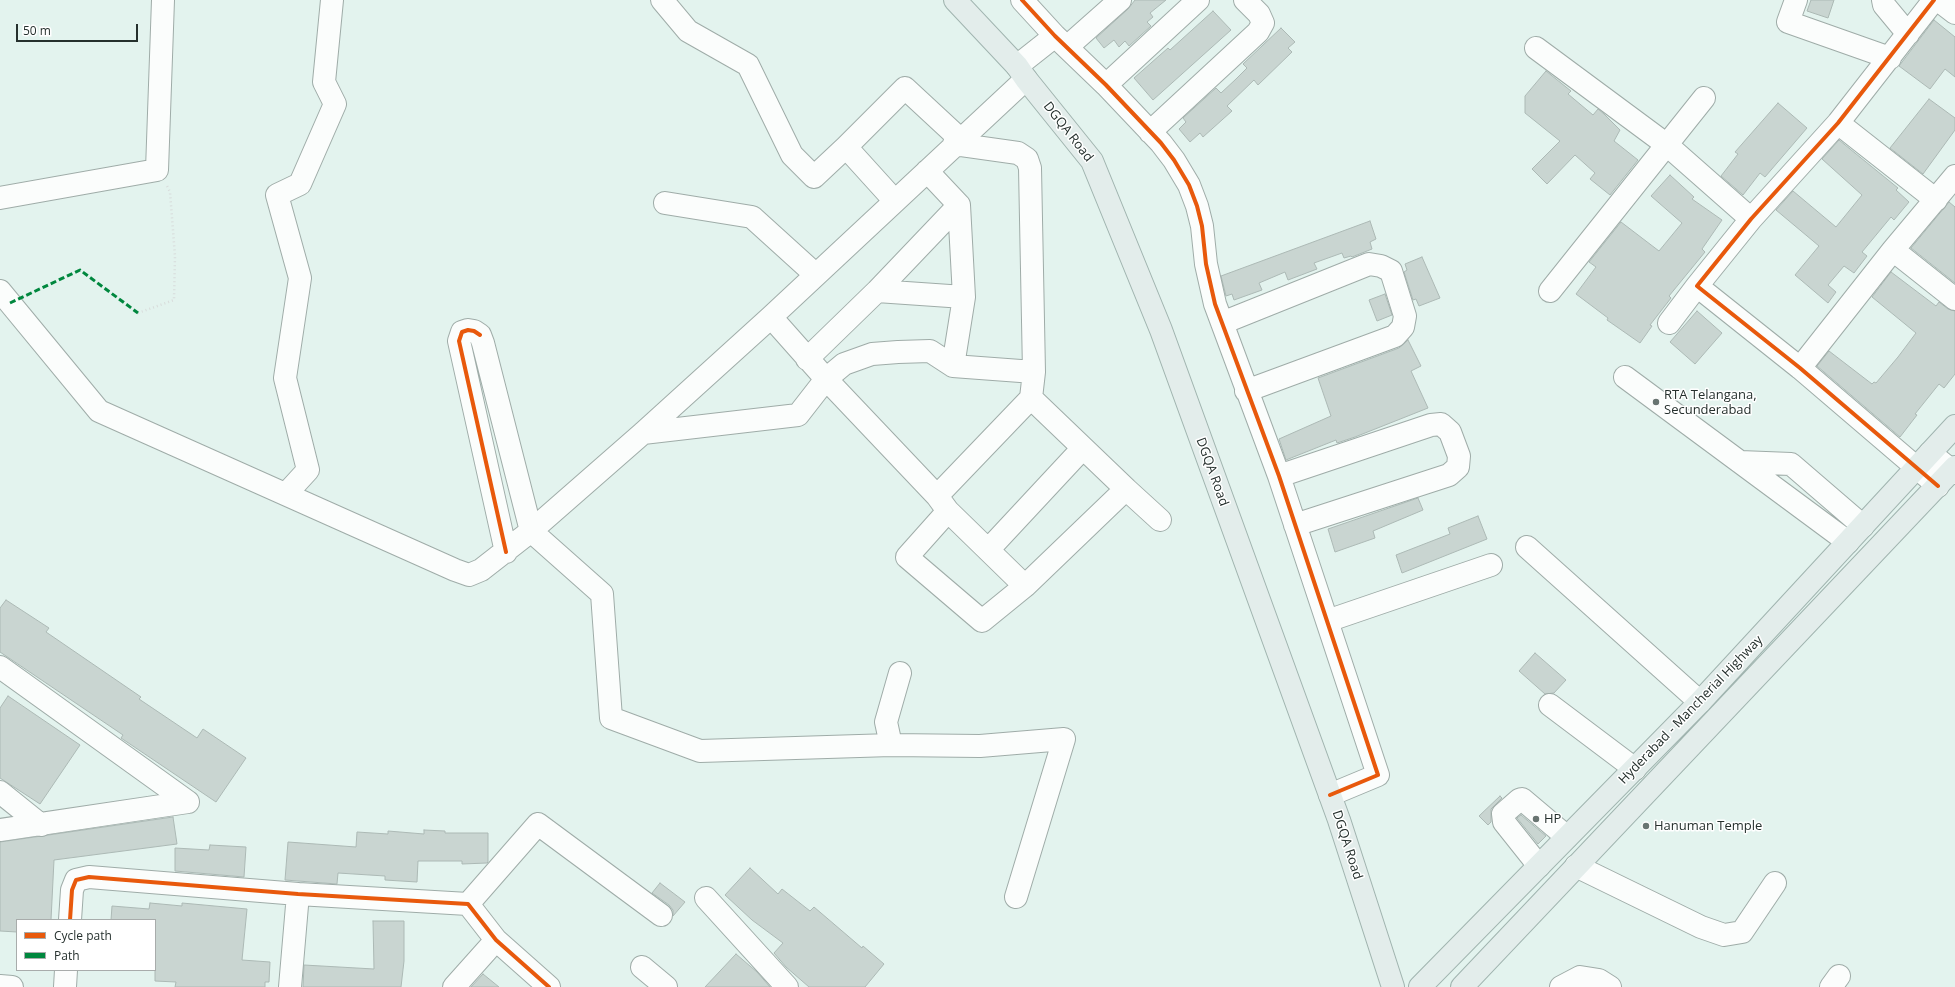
<!DOCTYPE html>
<html>
<head>
<meta charset="utf-8">
<style>
	body { margin:0 }
	#map { position:relative; width:1955px; height:987px; overflow:hidden; background:#e3f3ee; font-family:"Open Sans",sans-serif }
	canvas { display:block }
	.legend { position:absolute; left:16px; top:919px; width:140px; height:52px; box-sizing:border-box; background:#fff; border:1px solid #a8acab; margin:0; padding:5px 7px; list-style:none; font-size:12px; color:#25302d }
	.legend li { display:flex; align-items:center; gap:8px; height:20px }
	.legend b { width:20px; border:1px solid #a8acab }
	.scale { position:absolute; left:16px; top:24px; width:122px; height:18px; box-sizing:border-box; border:2px solid #25302d; border-top:0; padding-left:5px; font-size:12px; line-height:14px; white-space:nowrap; color:#25302d; -webkit-text-stroke:3px #fff; paint-order:stroke }
</style>
</head>
<body>
<div id="map">
<canvas width="1955" height="987"></canvas>
<ul class="legend">
<li><b style="height:5px;background:#e8590c"></b>Cycle path</li>
<li><b style="height:5px;background:#00873e"></b>Path</li>
</ul>
<div class="scale">50 m</div>
</div>
<script>
const ctx = document.querySelector('canvas').getContext('2d');
ctx.lineJoin = 'round';
function fill(path, color) { ctx.fillStyle = color; ctx.fill(path, 'evenodd'); }
const shape = rows => new Path2D(rows.map(r => 'M' + r).join(''));
function stroke(path, color, width, dash) { ctx.strokeStyle = color; ctx.lineWidth = width; ctx.lineCap = dash ? 'butt' : 'round'; ctx.setLineDash(dash || []); ctx.stroke(path); }
function label(font, color, halo, rows, align = 'center') {
  ctx.font = font + ' "Open Sans",sans-serif'; ctx.lineWidth = 3; ctx.setLineDash([]); ctx.textBaseline = 'middle'; ctx.strokeStyle = halo; ctx.fillStyle = color; for (const [text, x, y, turn = 0] of rows) {
    ctx.save(); ctx.translate(x, y); ctx.rotate((+turn || 0) * Math.PI / 180); ctx.textAlign = isNaN(turn) ? turn : align; if (halo) ctx.strokeText(text, 0, 0); ctx.fillText(text, 0, 0); ctx.restore();
  }
}
const building = shape([
	[1135,0,1166,0,1150,13,1153,17,1147,22,1151,26,1129,46,1125,41,1119,47,1114,40,1104,48,1096,38,1128,9,1135,0],
	[1811,0,1834,0,1828,18,1807,11,1811,0],
	[1213,11,1231,30,1153,100,1134,78,1168,48,1170,50,1213,11],
	[1934,20,1955,37,1955,77,1945,69,1930,89,1899,66,1934,20],
	[1281,28,1295,42,1288,48,1292,52,1258,85,1254,80,1227,106,1232,111,1203,137,1200,133,1190,142,1179,129,1186,122,1183,118,1216,88,1221,93,1236,79,1247,68,1243,64,1281,28],
	[1546,71,1571,91,1568,94,1593,115,1598,109,1604,114,1620,130,1614,141,1638,160,1610,195,1590,179,1595,173,1575,155,1547,184,1532,169,1560,141,1525,113,1525,96,1546,71],
	[1929,99,1955,118,1955,130,1923,174,1890,148,1929,99],
	[1778,103,1807,128,1765,177,1760,173,1743,195,1721,176,1738,154,1735,152,1778,103],
	[1839,140,1898,188,1896,190,1909,202,1894,220,1891,217,1862,252,1867,256,1854,273,1844,266,1828,285,1836,292,1828,303,1795,275,1819,246,1776,210,1793,191,1836,227,1862,195,1822,159,1839,140],
	[1670,175,1694,197,1692,199,1722,220,1702,249,1705,252,1669,296,1671,298,1650,325,1652,326,1640,343,1607,320,1608,318,1576,294,1596,267,1589,262,1621,222,1659,251,1682,223,1651,196,1670,175],
	[1949,202,1955,207,1955,283,1911,248,1949,202],
	[1370,221,1376,239,1370,242,1372,249,1352,257,1351,256,1344,258,1342,253,1314,263,1317,269,1288,280,1285,272,1259,283,1262,290,1234,300,1232,294,1226,296,1221,276,1370,221],
	[1422,257,1440,298,1419,306,1416,299,1413,300,1404,272,1407,270,1405,264,1422,257],
	[1891,272,1936,306,1939,302,1948,309,1955,311,1955,374,1944,388,1939,384,1915,414,1917,415,1900,437,1817,366,1829,351,1872,384,1874,382,1876,383,1898,357,1916,333,1872,297,1891,272],
	[1385,294,1392,315,1377,321,1369,300,1385,294],
	[1697,311,1722,333,1695,364,1670,342,1697,311],
	[1408,340,1421,366,1411,371,1428,408,1355,437,1337,443,1336,440,1286,460,1279,439,1331,416,1318,378,1399,348,1408,340],
	[1418,498,1423,510,1373,531,1375,538,1335,552,1328,529,1418,498],
	[1478,516,1487,539,1402,573,1396,555,1450,534,1448,528,1478,516],
	[6,600,49,628,46,632,141,697,139,699,197,738,203,729,246,758,216,802,121,738,123,735,0,652,0,608,6,600],
	[1535,653,1566,680,1554,693,1545,694,1519,671,1535,653],
	[8,696,80,745,40,804,0,778,0,708,8,696],
	[1500,796,1502,798,1491,809,1491,822,1488,825,1479,816,1500,796],
	[1521,815,1546,836,1538,844,1517,818,1521,815],
	[173,817,177,844,54,860,51,920,17,920,17,932,0,931,0,842,173,817],
	[424,830,445,831,445,833,488,833,488,862,487,863,462,864,462,861,418,861,417,882,385,880,385,876,338,873,337,884,285,880,288,842,356,847,357,832,388,834,388,831,424,834,424,830],
	[210,845,246,847,244,877,175,871,175,848,209,850,210,845],
	[750,868,778,894,782,889,810,911,814,907,862,948,863,946,884,964,865,987,809,987,786,967,774,953,783,943,752,920,725,895,750,868],
	[660,883,685,902,673,916,673,910,669,905,652,893,660,883],
	[150,903,182,906,182,903,247,909,242,960,270,962,269,982,265,982,265,987,175,987,176,982,155,981,155,920,111,920,112,906,149,909,150,903],
	[373,921,404,921,404,961,401,987,303,987,304,965,374,969,373,921],
	[736,954,757,972,770,987,705,987,736,954],
	[483,974,499,987,471,987,483,974]
]);
fill(building, '#c9d5d1');
stroke(building, '#acb9b5', 1);
const minor = shape([
	[662,0,688,31,748,65,792,155,814,177,846,147],
	[1022,0,1055,36,1106,85,1161,143,1174,160,1189,185,1197,206,1202,226,1206,264,1215,304,1279,476,1378,775,1330,795],
	[1796,0,1788,22,1890,58],
	[1883,0,1884,5,1908,34],
	[1934,0,1838,123,1751,219,1697,286,1800,368,1938,486],
	[1938,0,1955,13],
	[1067,47,1120,0],
	[1536,48,1667,145,1751,219],
	[1017,66,1055,36],
	[1106,85,1198,0],
	[1838,123,1936,200],
	[1150,132,1258,32,1263,23,1259,14,1245,0],
	[954,144,1018,153,1027,159,1030,168,1034,372,1031,398,937,496,948,511,1025,586,1126,489,1031,398],
	[0,198,157,170,163,0],
	[894,200,846,147,905,88,960,139],
	[665,203,752,217,816,275],
	[1893,250,1955,299],
	[0,291,99,411,455,570,469,575,481,570,531,531,643,433,771,317,1026,79],
	[877,291,964,297,959,205],
	[1550,291,1704,98],
	[1222,323,1369,264,1381,266,1391,271,1405,316,1403,327,1395,336,1246,391],
	[1669,323,1697,286],
	[807,359,877,291,959,205,927,171],
	[953,366,964,297],
	[1800,368,1893,250,1955,176],
	[1625,377,1848,542],
	[643,433,798,415,826,379,771,317],
	[1930,453,1955,473],
	[1740,462,1791,464,1863,526],
	[1279,476,1431,425,1441,424,1450,432,1459,456,1458,467,1449,475,1295,525],
	[1126,489,1160,520],
	[286,494,308,470,285,378,300,278,277,195,300,184,335,104,324,82,332,0],
	[937,496,826,379,844,364,872,354,898,352,930,351,953,366,1034,372],
	[948,511,907,557,982,621,1025,586],
	[1527,547,1700,702],
	[988,550,1083,448],
	[506,552,459,341,462,332,468,330,474,331,480,335,483,343,531,531,602,594,611,718,700,751,891,745,980,746,1064,739,1016,897],
	[1327,621,1491,565],
	[0,667,188,802],
	[1550,705,1635,769],
	[891,745,886,722,900,673],
	[0,792,41,825],
	[0,830,188,802],
	[1539,866,1504,822,1503,814,1519,800,1522,799,1567,837],
	[1576,866,1701,927,1724,935,1742,932,1775,883],
	[706,898,787,987],
	[468,904,538,824,661,915],
	[70,920,72,890,76,880,89,877,298,894,468,904,496,940,549,987],
	[642,967,666,987],
	[0,986,12,987],
	[65,987,66,970],
	[290,987,298,894],
	[454,987,496,940],
	[1561,987,1580,977,1599,980,1610,987],
	[1831,987,1839,976]
]);
const major = shape([
	[955,0,1017,66,1026,79,1092,161,1161,330,1339,820,1393,987],
	[1420,987,1700,702,1955,426],
	[1462,987,1955,467]
]);
stroke(minor, '#9faca8', 24);
stroke(major, '#a0b4af', 24);
stroke(shape([
	[138,313,174,300,175,256,170,192,167,186]
]), '#d8dcdb', 2.5, [1, 3]);
stroke(minor, '#fbfdfc', 22);
stroke(major, '#e3edeb', 22);
stroke(shape([
	[10,303,80,270,138,313]
]), '#00873e', 3, [6, 3]);
stroke(shape([
	[1022,0,1055,36,1106,85,1161,143,1174,160,1189,185,1197,206,1202,226,1206,264,1215,304,1279,476,1378,775,1330,795],
	[1934,0,1838,123,1751,219,1697,286,1800,368,1938,486],
	[480,335,474,331,468,330,462,332,459,341,506,552],
	[70,920,72,890,76,880,89,877,298,894,468,904,496,940,549,987]
]), '#e8590c', 4);
for (const [x, y, r, color] of [
	[1656,402,4,"#687471"],
	[1536,819,4,"#687471"],
	[1646,826,4,"#687471"]
]) { const dot = new Path2D(); dot.arc(x, y, r, 0, 2 * Math.PI); ctx.fillStyle = color; ctx.fill(dot); stroke(dot, '#fff', 1.5); }
label('13px', '#25302d', '#fff', [
	["DGQA Road",1068,132,52],
	["DGQA Road",1212,472,70],
	["Hyderabad - Mancherial Highway",1691,710,-46],
	["DGQA Road",1347,845,72]
]);
label('13px', '#25302d', '#fff', [
	["RTA Telangana,",1664,395],
	["Secunderabad",1664,410],
	["HP",1544,819],
	["Hanuman Temple",1654,826]
], 'left');
</script>
</body>
</html>
